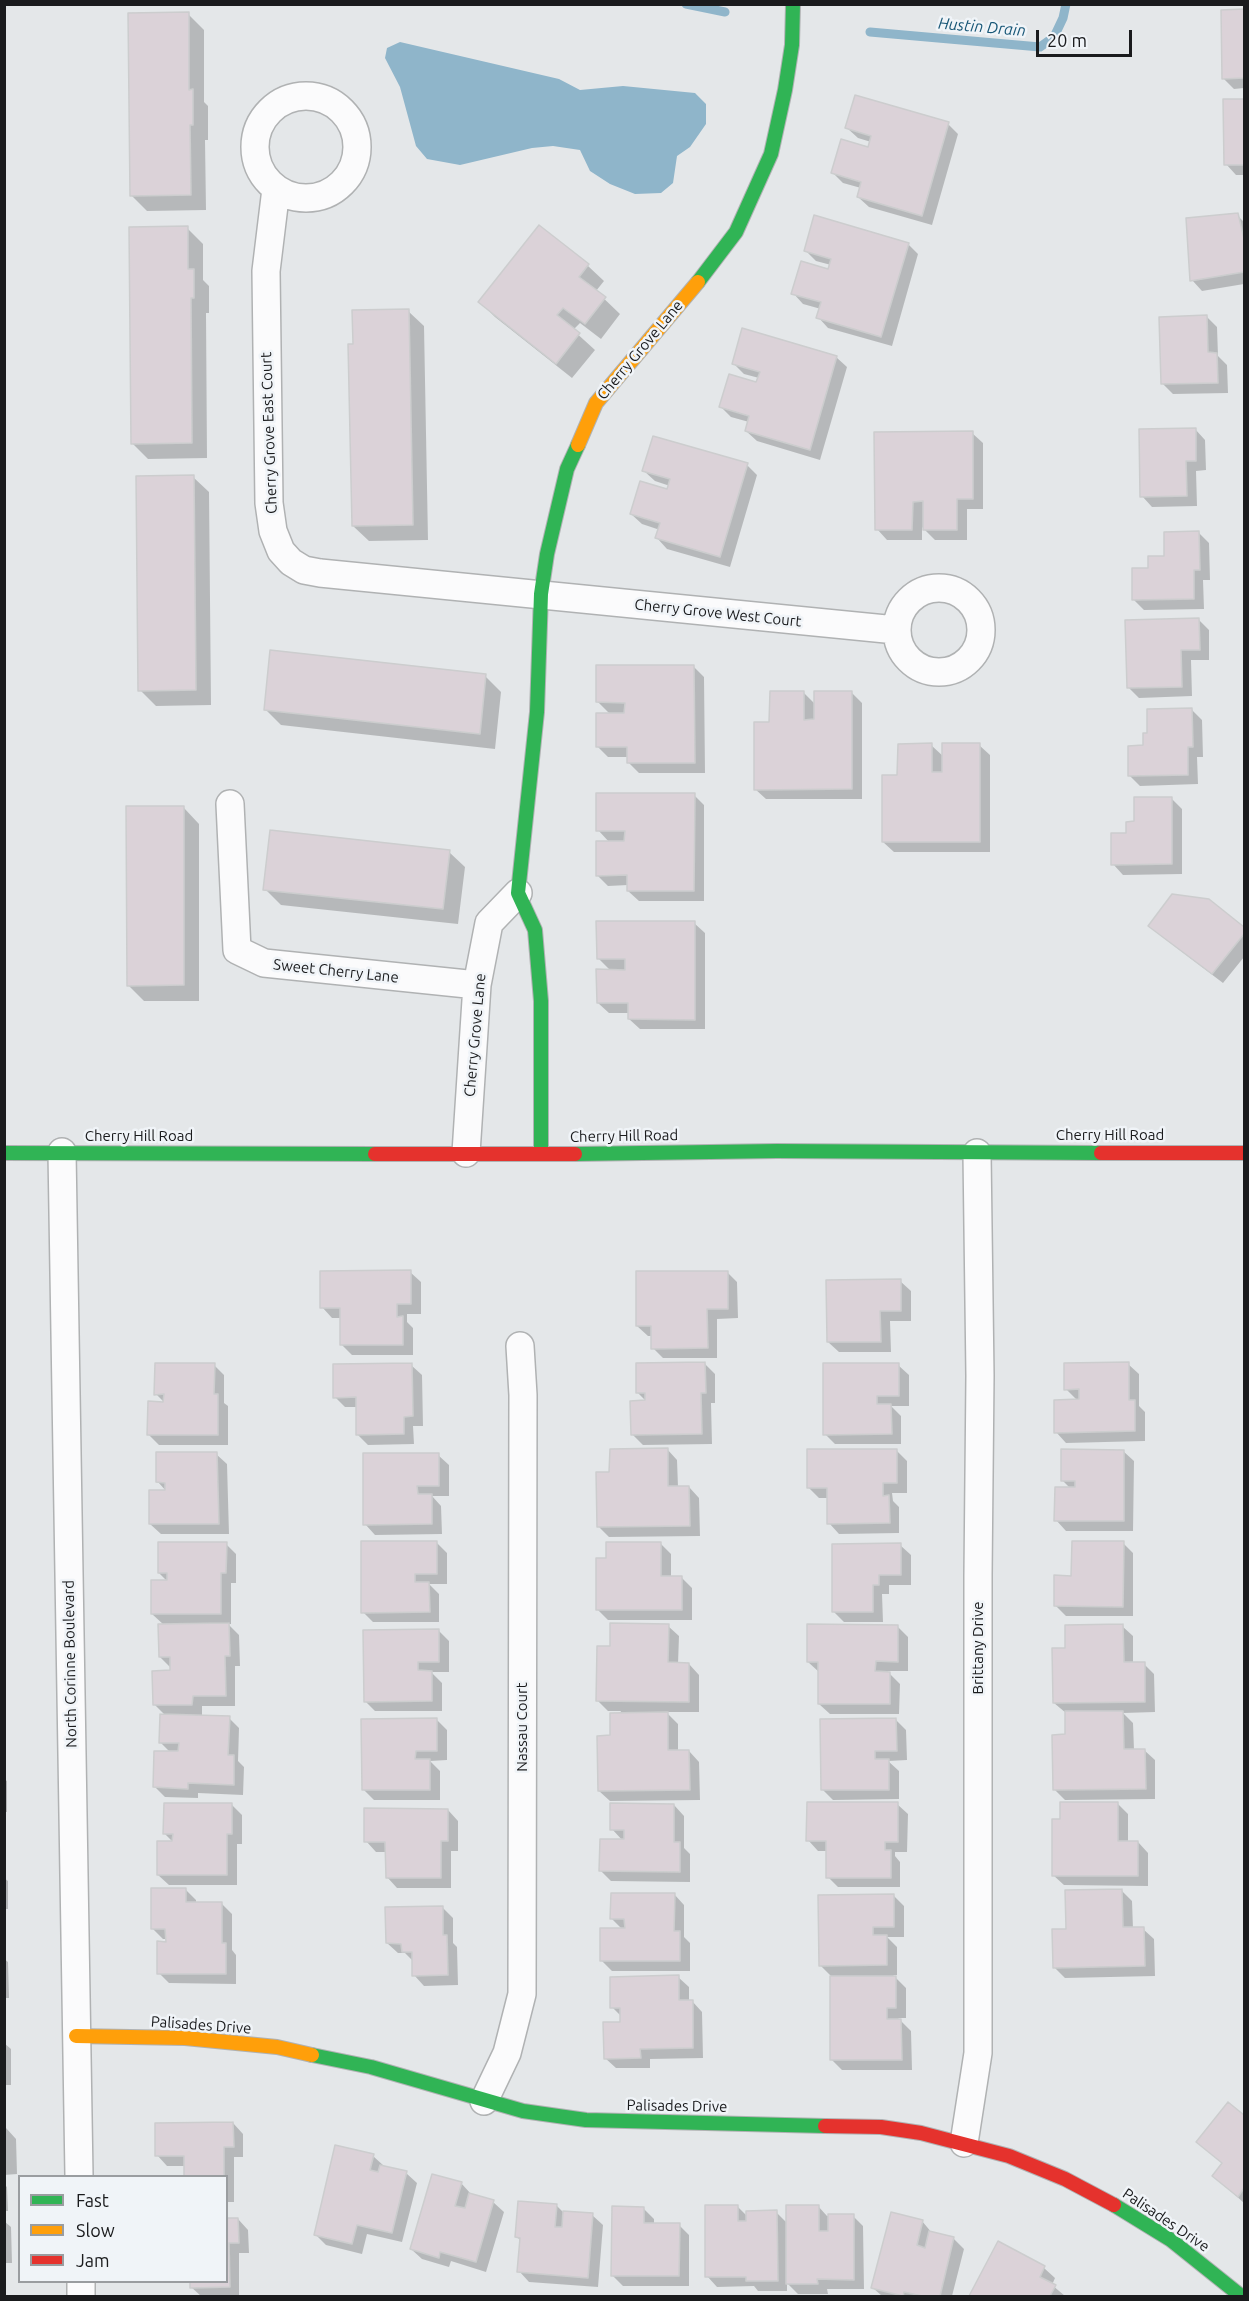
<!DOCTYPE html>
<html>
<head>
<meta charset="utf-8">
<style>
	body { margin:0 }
	#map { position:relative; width:1249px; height:2301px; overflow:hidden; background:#e4e7e9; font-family:Ubuntu,sans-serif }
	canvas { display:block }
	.frame { position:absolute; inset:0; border:6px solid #1a1b1d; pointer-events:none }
	.legend { position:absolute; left:18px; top:2175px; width:210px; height:108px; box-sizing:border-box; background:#f0f4f8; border:2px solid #9a9da0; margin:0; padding:8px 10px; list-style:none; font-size:18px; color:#1a1b1d }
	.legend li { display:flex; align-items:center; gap:12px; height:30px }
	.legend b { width:30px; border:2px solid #9a9da0 }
	.scale { position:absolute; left:1036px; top:30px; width:96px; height:27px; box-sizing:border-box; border:3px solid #1a1b1d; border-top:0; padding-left:8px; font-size:18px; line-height:21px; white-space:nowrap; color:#1a1b1d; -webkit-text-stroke:4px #f0f4f8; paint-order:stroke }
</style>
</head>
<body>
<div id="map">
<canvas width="1249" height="2301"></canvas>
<div class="frame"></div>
<ul class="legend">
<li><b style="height:8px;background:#30b455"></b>Fast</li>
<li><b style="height:8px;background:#ff9f0a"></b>Slow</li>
<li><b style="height:8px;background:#e5322d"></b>Jam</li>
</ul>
<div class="scale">20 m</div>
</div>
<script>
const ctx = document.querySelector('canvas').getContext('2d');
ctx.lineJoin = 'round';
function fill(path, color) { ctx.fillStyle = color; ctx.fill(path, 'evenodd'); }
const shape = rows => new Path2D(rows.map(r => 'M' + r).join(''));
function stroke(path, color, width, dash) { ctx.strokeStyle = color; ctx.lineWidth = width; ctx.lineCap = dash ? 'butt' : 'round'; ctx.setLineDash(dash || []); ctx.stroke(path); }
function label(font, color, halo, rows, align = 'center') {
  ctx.font = font + ' Ubuntu,sans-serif'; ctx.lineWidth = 5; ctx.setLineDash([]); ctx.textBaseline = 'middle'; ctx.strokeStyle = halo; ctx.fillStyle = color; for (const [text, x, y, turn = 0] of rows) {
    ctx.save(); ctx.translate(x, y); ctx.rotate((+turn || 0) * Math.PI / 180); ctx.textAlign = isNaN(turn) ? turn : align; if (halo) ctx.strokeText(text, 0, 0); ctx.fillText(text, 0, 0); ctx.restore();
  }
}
fill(shape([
	[400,42,559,79,580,90,623,86,695,93,706,104,706,124,690,147,677,156,673,183,661,193,635,194,610,184,590,171,580,150,553,146,532,148,460,165,427,159,416,146,400,87,385,58,387,48]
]), '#8fb5ca');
fill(shape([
	[1222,11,1244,11,1244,88,1234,89,1223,78],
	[188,14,204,30,204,102,208,106,208,140,205,140,206,210,147,211,131,195],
	[1244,100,1244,175,1236,175,1226,164,1224,101],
	[948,124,958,134,932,225,869,207,858,197,861,188,843,183,833,173,869,148,871,142,858,138,847,128],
	[1237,215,1244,222,1244,284,1202,291,1192,280],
	[539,227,588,266,604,281,596,291,620,314,601,339,580,323,573,330,595,350,572,378,495,317,480,302],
	[187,228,203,244,203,280,209,286,209,313,206,313,207,458,148,459,132,443],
	[908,244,918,254,892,346,828,328,818,317,821,309,803,304,793,293,829,270,831,265,816,261,805,250],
	[408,311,424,326,428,540,369,541,353,526,354,345],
	[1207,317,1217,327,1218,356,1227,365,1228,393,1173,394,1163,384],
	[836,357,847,367,820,460,757,441,746,431,749,422,731,417,721,407,757,384,759,378,744,374,734,364],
	[1195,429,1205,440,1206,470,1196,471,1197,506,1152,507,1142,496],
	[972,433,983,443,983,509,967,509,967,540,935,540,922,527,922,540,887,540,877,529],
	[747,465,757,475,730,567,667,549,657,538,660,530,642,524,631,514,668,491,670,486,655,481,644,471],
	[193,477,209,492,211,705,156,706,140,690],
	[1198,532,1209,543,1210,580,1203,580,1204,609,1144,610,1134,600,1166,557],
	[1198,619,1209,630,1209,660,1191,660,1192,696,1139,698,1128,687],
	[694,667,704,677,705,773,639,773,629,763,628,757,608,757,597,746,610,714,597,701],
	[485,676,501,692,495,749,281,725,265,709],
	[803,692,816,705,851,692,862,703,862,799,766,799,755,789,771,724],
	[1191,709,1202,720,1203,757,1197,757,1198,784,1140,786,1130,776,1149,735],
	[931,745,944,757,979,745,990,755,990,852,894,852,883,842,899,776],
	[694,795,704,805,704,901,639,901,628,891,628,885,608,886,597,875,610,843,598,830],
	[1171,798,1182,809,1182,874,1123,875,1113,864,1128,834],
	[184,808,199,824,199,1001,144,1001,128,985],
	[449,852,465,867,458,924,281,905,265,889],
	[1208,901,1244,929,1244,957,1223,983,1161,936,1150,926],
	[694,923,705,933,705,1029,640,1029,629,1019,629,1013,609,1013,598,1003,611,971,598,958],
	[410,1272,421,1282,421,1314,407,1314,407,1322,413,1328,413,1355,352,1355,341,1344,341,1318,332,1318,322,1307],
	[727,1272,737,1282,738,1318,717,1319,717,1358,663,1358,653,1348,653,1336,648,1336,637,1326],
	[900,1281,911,1291,911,1321,890,1321,891,1352,839,1352,828,1342],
	[704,1363,715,1374,715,1403,711,1403,712,1444,643,1445,632,1434,647,1402,638,1393],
	[1128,1364,1139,1374,1139,1406,1145,1412,1145,1441,1066,1443,1056,1432,1077,1400,1066,1389],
	[214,1365,224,1375,224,1403,228,1406,228,1445,159,1445,149,1435,165,1403,156,1394],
	[411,1365,422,1375,423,1426,413,1426,414,1444,368,1445,357,1434,357,1407,345,1407,335,1397],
	[898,1365,909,1375,909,1406,891,1406,901,1416,901,1444,835,1444,825,1434],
	[667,1449,677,1460,678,1487,689,1487,699,1498,700,1536,609,1537,599,1527,611,1473],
	[897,1451,907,1461,907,1493,892,1493,893,1501,899,1507,899,1533,839,1534,829,1523,829,1498,819,1498,808,1487],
	[1123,1451,1134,1461,1133,1531,1066,1531,1056,1520,1070,1488,1062,1480],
	[216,1454,227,1464,229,1534,161,1534,150,1524,167,1492,158,1482],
	[438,1455,449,1465,449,1496,432,1496,441,1506,442,1534,375,1535,365,1524],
	[436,1542,447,1553,447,1584,429,1584,439,1594,439,1622,373,1622,363,1612],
	[1123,1543,1133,1553,1133,1616,1066,1616,1055,1605,1073,1577],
	[226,1544,236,1554,236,1583,231,1583,231,1624,228,1624,239,1635,240,1666,235,1666,235,1706,202,1706,202,1717,229,1718,239,1728,238,1761,244,1767,243,1795,198,1793,198,1798,165,1797,155,1787,171,1753,160,1742,166,1716,154,1704,171,1672,171,1668,160,1657,164,1625,152,1614,168,1582,159,1573],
	[661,1544,671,1554,671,1578,682,1578,692,1588,692,1620,608,1620,597,1609,608,1560],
	[900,1545,911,1555,911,1585,889,1585,889,1594,882,1594,883,1622,844,1622,834,1612],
	[668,1626,679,1636,678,1664,689,1664,699,1675,699,1712,666,1712,678,1724,678,1752,689,1751,699,1762,700,1800,610,1801,599,1791,611,1737,621,1711,608,1711,598,1701,612,1648],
	[897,1626,908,1637,908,1671,887,1671,900,1684,899,1714,830,1714,819,1704,819,1672,808,1662],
	[1122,1626,1133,1636,1133,1664,1144,1664,1154,1674,1155,1712,1123,1713,1133,1723,1134,1750,1144,1750,1155,1760,1155,1799,1065,1800,1054,1789,1067,1736,1066,1713,1054,1703,1067,1649],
	[439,1631,449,1641,449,1672,431,1672,442,1683,442,1711,375,1711,365,1701],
	[436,1719,447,1730,447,1760,430,1761,440,1771,440,1800,374,1800,363,1789],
	[896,1720,906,1730,907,1760,888,1761,899,1771,899,1799,833,1800,822,1789],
	[4,1779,7,1781,7,1812,4,1812],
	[1117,1803,1128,1814,1128,1842,1138,1842,1148,1853,1148,1886,1064,1885,1053,1875,1062,1820],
	[897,1804,908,1814,907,1852,895,1852,895,1856,900,1862,900,1887,838,1887,828,1877,828,1851,818,1851,808,1840],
	[232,1805,242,1815,242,1844,237,1844,237,1885,169,1885,158,1875,174,1843,165,1834],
	[674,1805,684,1816,684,1848,690,1854,690,1882,611,1881,601,1871,623,1841,612,1829],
	[448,1810,458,1821,458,1851,451,1851,451,1888,397,1888,387,1877,387,1852,376,1852,366,1841],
	[4,1878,8,1881,8,1909,4,1909],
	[186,1890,196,1900,196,1904,222,1904,232,1914,232,1950,236,1955,236,1984,169,1983,159,1973,167,1939,163,1939,152,1928],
	[1122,1891,1132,1901,1133,1929,1143,1929,1154,1939,1155,1976,1065,1978,1054,1967,1067,1931],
	[674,1894,684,1905,684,1937,690,1943,690,1971,612,1971,601,1960,623,1930,612,1919],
	[894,1896,904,1906,904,1937,887,1937,897,1947,897,1975,893,1975,906,1988,906,2018,898,2018,911,2031,912,2070,842,2070,832,2060,831,1976,820,1965],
	[443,1908,453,1918,453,1943,457,1947,458,1985,424,1986,414,1975,414,1962,405,1953,398,1953,387,1943],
	[4,1959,8,1962,9,1998,4,1998],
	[678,1977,689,1987,689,2001,692,2001,702,2012,703,2058,650,2059,650,2068,616,2068,605,2058,621,2023,621,2016,612,2007],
	[4,2043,11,2049,11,2085,4,2085],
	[1229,2104,1244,2117,1244,2203,1214,2176,1223,2164,1198,2142],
	[233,2123,243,2134,243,2157,234,2157,234,2202,226,2202,226,2176,186,2176,186,2166,167,2166,157,2155],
	[6,2128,16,2139,17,2174,4,2175],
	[373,2156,384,2166,406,2173,417,2183,402,2242,367,2234,362,2254,326,2245,315,2234],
	[461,2183,471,2194,493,2202,504,2212,486,2272,451,2261,449,2267,422,2259,411,2249],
	[4,2184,7,2187,8,2211,4,2211],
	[557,2206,564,2213,592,2215,603,2225,598,2287,529,2282,519,2271,521,2241,517,2237],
	[818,2206,827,2216,853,2216,863,2226,864,2289,827,2289,828,2294,798,2294,787,2283,787,2291,758,2291,754,2286,717,2287,707,2276,738,2207,748,2217,776,2212,787,2223],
	[643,2208,654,2219,654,2224,679,2225,689,2235,689,2286,623,2286,612,2275],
	[238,2219,248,2230,249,2253,239,2253,239,2296,201,2296,191,2287,191,2282,226,2282,226,2220],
	[4,2221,11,2227,12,2263,4,2263],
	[922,2221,932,2233,954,2239,964,2249,952,2296,882,2296,873,2288],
	[998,2243,1044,2268,1055,2278,1052,2285,1065,2296,971,2296]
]), '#0003');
stroke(shape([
	[686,4,725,12],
	[870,32,1040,47,1054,37,1063,18,1066,4]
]), '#8fb5ca', 9);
const building = shape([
	[1244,9,1244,78,1222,79,1221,10,1244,9],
	[189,12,189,90,193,89,193,125,190,125,191,195,130,196,128,13,189,12],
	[855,95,949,122,922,216,857,197,861,182,831,173,841,139,868,147,871,136,845,128,855,95],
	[1223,99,1244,99,1244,165,1224,165,1223,99],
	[1238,213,1244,239,1244,272,1190,281,1186,218,1238,213],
	[814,215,909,243,881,337,816,318,821,302,791,294,801,261,828,269,831,259,804,251,814,215],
	[539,225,589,264,579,277,606,297,585,324,563,308,557,315,580,333,556,364,478,302,539,225],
	[188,226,188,269,194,269,194,298,191,298,192,443,131,444,129,227,188,226],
	[409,309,413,525,352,526,348,344,353,344,352,310,409,309],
	[1207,315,1208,352,1217,353,1218,383,1161,384,1159,317,1207,315],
	[742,328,837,356,810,450,745,431,749,416,719,407,729,374,756,382,760,372,732,364,742,328],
	[1196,428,1196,461,1186,461,1187,496,1140,497,1139,429,1196,428],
	[973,431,973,499,957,499,957,530,923,530,923,501,913,502,912,530,875,530,874,432,973,431],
	[653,436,748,463,720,557,655,538,660,523,630,514,640,481,667,489,670,479,642,471,653,436],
	[194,475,196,690,138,691,136,476,194,475],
	[1199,531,1200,570,1194,570,1194,599,1132,600,1132,568,1148,568,1148,556,1164,556,1164,532,1199,531],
	[1199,618,1200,650,1181,650,1182,687,1127,688,1125,620,1199,618],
	[270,650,486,674,480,734,264,710,270,650],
	[596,665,694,665,695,763,627,763,627,747,596,747,596,713,624,713,625,703,596,702,596,665],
	[770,691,804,691,804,720,814,719,814,691,852,691,852,789,754,790,754,722,769,722,770,691],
	[1192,708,1193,747,1188,747,1188,775,1128,776,1128,746,1143,745,1143,733,1147,733,1147,709,1192,708],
	[932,743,932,772,942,772,942,743,980,743,980,842,882,842,882,775,897,775,898,744,932,743],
	[596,793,695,793,694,891,627,891,627,875,596,876,596,841,624,841,625,831,596,831,596,793],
	[1134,797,1172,797,1172,864,1111,865,1111,833,1126,833,1126,822,1134,821,1134,797],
	[126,806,184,806,184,985,127,986,126,806],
	[270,830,450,850,443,909,263,890,270,830],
	[1172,894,1209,899,1244,927,1244,934,1212,974,1148,926,1172,894],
	[596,921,695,921,695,1020,628,1019,628,1003,597,1003,596,969,625,970,625,959,597,959,596,921],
	[411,1270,411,1304,397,1304,397,1317,403,1316,403,1345,340,1345,340,1308,320,1308,320,1271,411,1270],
	[636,1271,728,1271,728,1309,707,1309,708,1348,651,1349,651,1326,636,1326,636,1271],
	[901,1279,901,1311,880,1311,881,1342,827,1342,826,1280,901,1279],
	[705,1362,706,1393,701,1393,702,1434,631,1435,630,1401,645,1400,645,1393,636,1393,636,1363,705,1362],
	[1129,1362,1129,1400,1135,1400,1135,1431,1054,1433,1054,1400,1079,1399,1079,1389,1064,1390,1064,1363,1129,1362],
	[155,1363,215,1363,214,1394,218,1394,218,1435,147,1435,148,1401,163,1402,164,1394,154,1395,155,1363],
	[412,1363,413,1416,404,1417,404,1434,356,1435,356,1397,333,1398,333,1364,412,1363],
	[823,1363,899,1363,899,1396,877,1396,877,1404,891,1404,892,1434,823,1435,823,1363],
	[668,1448,668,1486,689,1486,690,1526,597,1527,596,1472,609,1472,610,1449,668,1448],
	[807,1449,897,1449,897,1483,883,1483,883,1496,889,1495,890,1523,827,1524,827,1488,807,1488,807,1449],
	[1061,1449,1124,1450,1124,1521,1054,1521,1055,1487,1075,1487,1075,1481,1061,1481,1061,1449],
	[156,1452,217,1452,219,1524,149,1524,149,1490,165,1490,165,1483,156,1482,156,1452],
	[363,1453,439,1453,439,1486,417,1486,418,1494,432,1494,432,1524,363,1525,363,1453],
	[361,1541,437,1541,437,1574,415,1574,415,1582,429,1582,430,1612,361,1613,361,1541],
	[1072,1541,1124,1541,1123,1607,1054,1606,1054,1575,1071,1576,1072,1541],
	[158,1542,227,1542,226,1573,221,1573,221,1614,151,1614,151,1580,167,1580,167,1573,158,1573,158,1542],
	[606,1542,661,1542,661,1576,682,1576,682,1610,596,1610,596,1558,606,1558,606,1542],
	[901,1543,901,1575,879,1575,879,1585,873,1585,873,1612,832,1612,832,1544,901,1543],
	[229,1623,230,1656,225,1656,226,1696,193,1696,192,1705,153,1705,152,1671,170,1670,170,1657,159,1657,158,1624,229,1623],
	[610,1623,669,1624,668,1662,689,1663,689,1702,596,1701,597,1646,610,1646,610,1623],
	[807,1624,898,1625,898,1662,876,1661,875,1671,890,1672,890,1704,818,1704,818,1662,807,1662,807,1624],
	[1123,1624,1124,1662,1145,1662,1145,1702,1053,1703,1052,1648,1065,1648,1065,1625,1123,1624],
	[439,1629,439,1662,418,1662,418,1670,432,1671,432,1701,364,1702,363,1630,439,1629],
	[1065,1711,1123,1711,1124,1749,1145,1749,1146,1789,1053,1790,1052,1735,1065,1734,1065,1711],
	[668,1712,668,1750,689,1750,690,1790,598,1791,597,1736,610,1735,610,1713,668,1712],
	[160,1714,230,1716,228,1755,234,1755,234,1785,188,1783,188,1789,153,1787,154,1751,178,1751,179,1743,159,1743,160,1714],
	[437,1718,437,1751,416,1751,415,1759,430,1759,430,1790,362,1790,361,1719,437,1718],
	[896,1718,897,1751,875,1751,875,1759,889,1759,889,1790,821,1790,820,1719,896,1718],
	[807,1802,898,1802,898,1842,885,1842,885,1850,891,1850,891,1878,826,1878,826,1841,806,1841,807,1802],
	[1060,1802,1118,1802,1118,1841,1138,1841,1138,1876,1052,1876,1052,1819,1060,1819,1060,1802],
	[164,1803,232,1803,232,1834,227,1834,227,1875,157,1875,157,1841,172,1841,173,1834,163,1834,164,1803],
	[610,1803,674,1804,674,1842,680,1842,680,1872,599,1871,600,1839,624,1839,624,1830,610,1830,610,1803],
	[364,1808,448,1809,448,1841,441,1841,441,1878,386,1878,385,1842,364,1842,364,1808],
	[151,1888,186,1888,186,1902,222,1902,222,1943,226,1943,226,1974,157,1974,157,1941,166,1942,165,1929,151,1929,151,1888],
	[1122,1889,1123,1927,1144,1927,1145,1966,1053,1968,1052,1929,1066,1929,1065,1890,1122,1889],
	[611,1893,675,1893,674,1931,680,1931,680,1961,600,1961,600,1928,625,1928,624,1919,610,1919,611,1893],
	[894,1894,894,1927,873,1927,873,1935,887,1935,887,1965,819,1966,818,1895,894,1894],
	[443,1906,443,1935,447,1935,448,1975,412,1976,412,1952,402,1952,401,1944,386,1943,385,1907,443,1906],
	[679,1975,679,2000,693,2000,693,2048,640,2049,641,2058,604,2059,603,2022,620,2022,620,2008,610,2008,610,1977,679,1975],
	[830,1976,896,1976,896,2008,887,2008,887,2019,901,2019,902,2060,830,2060,830,1976],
	[1228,2102,1244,2115,1244,2188,1238,2197,1212,2176,1222,2163,1196,2142,1228,2102],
	[233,2122,234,2147,224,2147,224,2176,184,2176,184,2156,155,2156,155,2123,233,2122],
	[335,2145,374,2154,370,2170,378,2172,380,2165,407,2171,392,2233,357,2225,352,2244,314,2235,335,2145],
	[432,2174,462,2182,455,2206,465,2208,469,2193,494,2200,476,2262,440,2252,439,2258,410,2249,432,2174],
	[518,2201,557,2204,555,2227,562,2227,563,2211,593,2213,588,2278,517,2272,520,2238,515,2237,518,2201],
	[705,2205,738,2205,738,2221,746,2221,746,2211,777,2210,778,2281,746,2281,746,2277,705,2277,705,2205],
	[786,2205,819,2205,819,2231,828,2231,828,2214,854,2214,854,2280,817,2279,818,2284,786,2284,786,2205],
	[612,2206,644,2207,644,2223,680,2223,679,2276,611,2276,612,2206],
	[891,2212,923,2220,917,2245,925,2248,929,2231,954,2237,940,2296,922,2296,904,2292,903,2296,871,2288,891,2212],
	[226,2218,238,2218,239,2243,229,2243,230,2287,190,2288,190,2282,226,2282,226,2218],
	[998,2241,1045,2266,1040,2277,1056,2285,1050,2296,969,2296,998,2241]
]);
fill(building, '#dbd2d8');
stroke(building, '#cccdce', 1.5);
const street = shape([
	'255 147a51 51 0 1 1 102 0a51 51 0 1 1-102 0Z',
	[276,189,266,271,269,503,273,531,281,551,291,562,304,570,320,573,896,630],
	'897 630a42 42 0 1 1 84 0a42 42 0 1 1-84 0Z',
	[230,804,237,950,264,963,477,985],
	[62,1152,79,2176],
	[466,1153,477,985,489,923,518,893],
	[484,2101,507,2053,522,1994,523,1395,520,1346],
	[964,2143,978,2053,978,1575,980,1376,977,1153],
	[81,2282,81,2296]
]);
const fast = shape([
	[698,282,736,232,771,154,785,90,792,45,793,4],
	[4,1153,375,1154],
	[541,1154,541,1001,535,930,518,893,537,712,541,594,547,554,567,469,578,445],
	[575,1154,777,1151,1101,1153],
	[312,2055,371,2067,523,2111,586,2120,825,2126],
	[1114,2205,1171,2240,1241,2296]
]);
const slow = shape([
	[578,445,596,403,698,282],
	[76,2036,185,2038,277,2047,312,2055]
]);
const jam = shape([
	[1101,1153,1244,1153],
	[375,1154,575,1154],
	[825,2126,881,2127,921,2133,1009,2156,1065,2179,1114,2205]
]);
stroke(street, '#b0b2b3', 30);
stroke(fast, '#b0b2b3', 16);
stroke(slow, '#b0b2b3', 16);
stroke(jam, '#b0b2b3', 16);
stroke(street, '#fbfbfc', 27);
stroke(fast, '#30b455', 14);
stroke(slow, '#ff9f0a', 14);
stroke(jam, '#e5322d', 14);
label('15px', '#1a1b1d', '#f0f4f8', [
	["Cherry Grove Lane",640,350,-50],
	["Cherry Grove East Court",269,433,-92],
	["Cherry Grove West Court",718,613,6],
	["Sweet Cherry Lane",336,971,6],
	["Cherry Grove Lane",475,1035,-85],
	["Cherry Hill Road",1110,1135],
	["Cherry Hill Road",139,1136],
	["Cherry Hill Road",624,1136,-1],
	["Brittany Drive",978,1648,-90],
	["North Corinne Boulevard",70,1664,-91],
	["Nassau Court",522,1727,-90],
	["Palisades Drive",201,2025,4],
	["Palisades Drive",677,2106,1],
	["Palisades Drive",1166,2220,34]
]);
label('italic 16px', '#185777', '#f0f4f8', [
	["Hustin Drain",982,27,5]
]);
</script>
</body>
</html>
